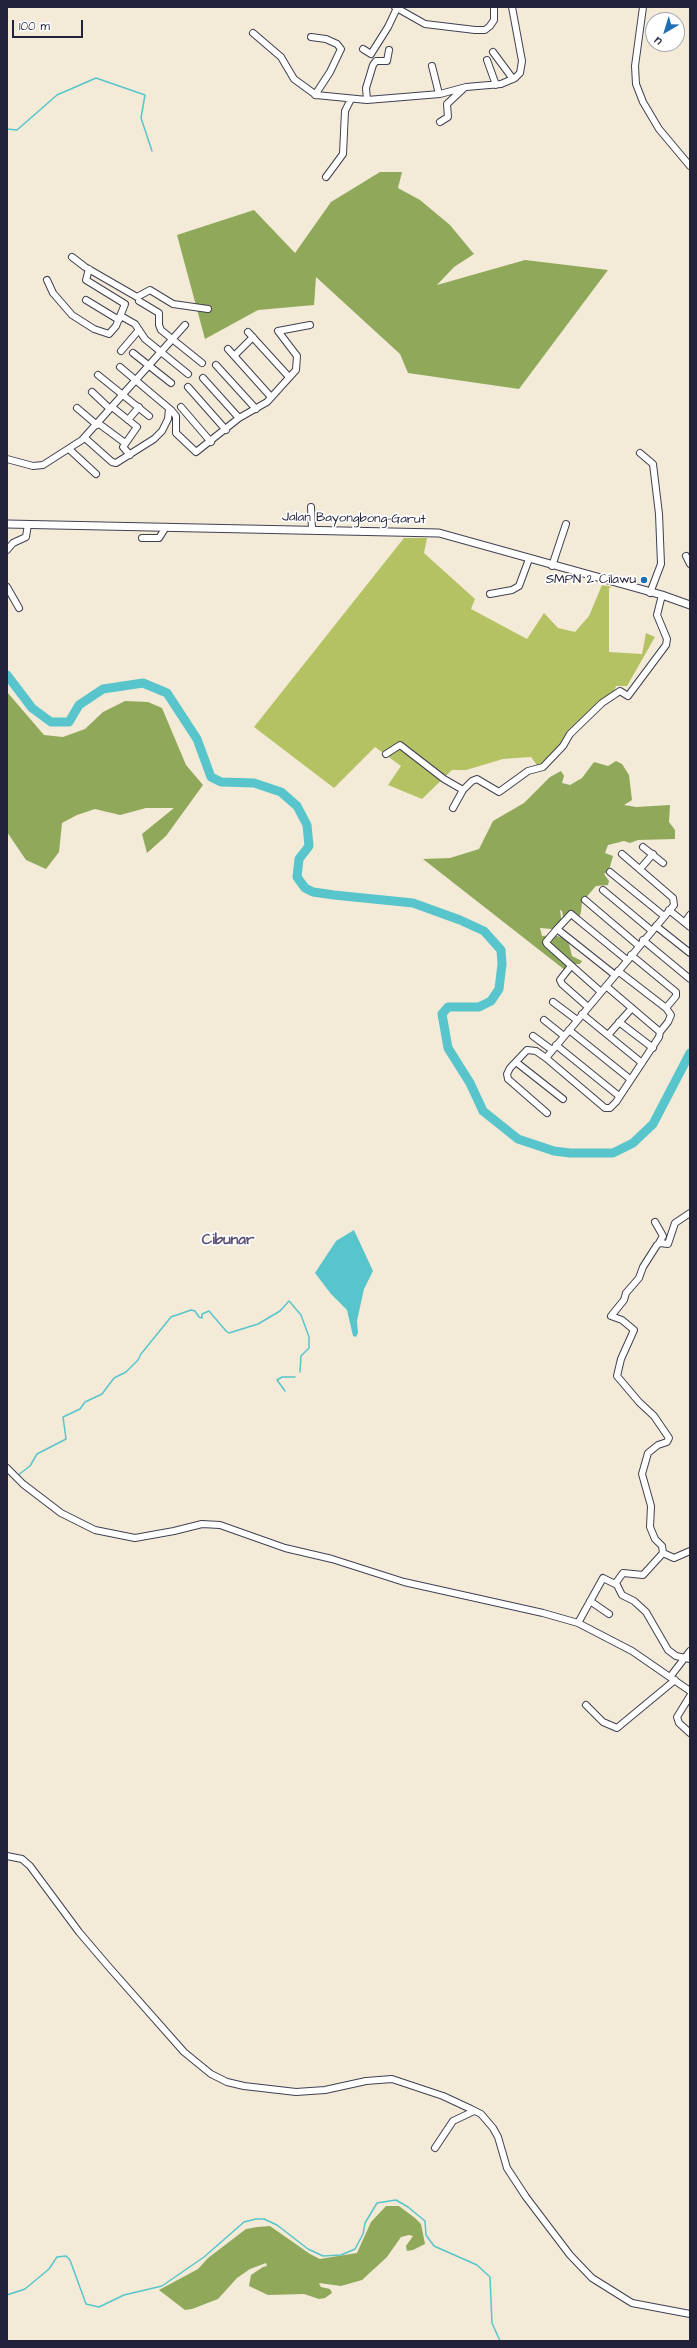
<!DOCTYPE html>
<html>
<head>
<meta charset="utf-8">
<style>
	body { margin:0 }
	#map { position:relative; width:697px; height:2348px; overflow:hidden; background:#f3ebd7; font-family:"Architects Daughter",sans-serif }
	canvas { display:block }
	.frame { position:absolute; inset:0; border:8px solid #22223b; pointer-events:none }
	.north { position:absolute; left:645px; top:12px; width:40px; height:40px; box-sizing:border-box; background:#fff; border:1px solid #a7a7b1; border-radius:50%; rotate:218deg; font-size:11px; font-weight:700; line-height:16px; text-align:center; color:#22223b }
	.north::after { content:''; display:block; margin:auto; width:14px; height:18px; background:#1f6fb2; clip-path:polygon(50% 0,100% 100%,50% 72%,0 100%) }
	.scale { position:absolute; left:12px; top:20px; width:71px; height:18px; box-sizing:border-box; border:2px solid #22223b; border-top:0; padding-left:5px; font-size:12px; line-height:14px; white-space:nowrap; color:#22223b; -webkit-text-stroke:3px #fff; paint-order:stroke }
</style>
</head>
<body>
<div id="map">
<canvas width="697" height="2348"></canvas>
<div class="frame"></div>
<div class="north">U</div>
<div class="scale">100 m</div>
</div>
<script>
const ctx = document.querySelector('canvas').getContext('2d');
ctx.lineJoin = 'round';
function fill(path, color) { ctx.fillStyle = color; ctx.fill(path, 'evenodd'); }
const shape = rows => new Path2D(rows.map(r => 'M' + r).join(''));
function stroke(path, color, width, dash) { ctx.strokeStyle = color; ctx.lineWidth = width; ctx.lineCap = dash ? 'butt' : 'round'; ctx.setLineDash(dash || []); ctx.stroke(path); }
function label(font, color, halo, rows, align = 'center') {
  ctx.font = font + ' "Architects Daughter",sans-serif'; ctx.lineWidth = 3.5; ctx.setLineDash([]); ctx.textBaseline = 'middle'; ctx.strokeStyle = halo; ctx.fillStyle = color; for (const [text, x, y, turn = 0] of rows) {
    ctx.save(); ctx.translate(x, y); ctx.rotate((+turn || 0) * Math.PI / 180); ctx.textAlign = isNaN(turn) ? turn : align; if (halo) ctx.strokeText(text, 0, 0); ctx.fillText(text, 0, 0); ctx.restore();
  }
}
fill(shape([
	[404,538,427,538,424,553,475,599,471,609,527,639,544,613,558,628,575,632,589,616,602,585,612,587,609,588,609,652,642,654,646,633,655,637,627,686,616,686,613,696,539,768,531,757,503,759,466,770,452,770,422,799,388,785,401,766,375,747,334,788,254,727]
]), '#b5c264');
fill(shape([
	[380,172,402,172,398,188,420,200,450,225,474,254,454,267,437,285,525,260,608,270,519,389,408,373,400,354,316,277,314,305,258,310,205,339,177,235,254,210,295,253,331,202],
	[7,692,44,735,63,737,85,729,103,712,125,701,148,702,162,708,186,765,203,785,166,836,147,853,142,834,174,808,146,808,120,815,95,809,77,815,62,823,59,852,46,869,26,860,7,832],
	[616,761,622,764,629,775,632,800,624,805,636,807,670,805,669,822,675,830,675,839,638,840,630,843,624,841,608,845,605,853,613,856,609,870,604,874,609,881,608,885,596,886,582,902,581,912,577,924,570,918,563,917,562,911,560,910,563,930,540,928,542,936,555,935,568,940,572,956,582,961,580,964,576,964,570,970,570,974,423,859,450,858,479,849,493,821,524,803,550,777,561,771,564,776,562,783,570,785,582,778,594,762,608,766],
	[386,2206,399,2206,415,2218,421,2224,425,2244,413,2250,407,2251,406,2246,413,2236,409,2235,401,2237,387,2257,362,2280,341,2286,319,2283,321,2287,330,2289,332,2293,325,2298,319,2299,304,2294,268,2295,249,2286,251,2275,263,2267,267,2266,266,2263,250,2269,237,2278,218,2299,192,2309,185,2310,159,2290,198,2269,208,2258,246,2229,257,2227,270,2226,310,2254,320,2259,357,2253,371,2222]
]), '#90a85a');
fill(shape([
	[354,1230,373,1271,364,1289,357,1321,358,1333,356,1337,353,1336,347,1310,331,1294,315,1273,336,1241]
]), '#57c5cb');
stroke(shape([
	[7,129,17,130,57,95,96,78,145,95,141,118,152,151],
	[290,1302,301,1315,309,1337,309,1348,301,1356,300,1372],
	[285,1391,277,1380,282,1377,295,1377],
	[17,1476,30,1466,37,1454,66,1439,63,1417,80,1409,85,1402,102,1394,114,1378,126,1372,138,1360,141,1354,171,1317,191,1310,195,1311,199,1317,202,1318,202,1314,209,1311,226,1331,229,1333,258,1324,280,1311,289,1301],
	[7,2295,25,2289,49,2269,57,2257,66,2256,70,2260,86,2304,99,2307,124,2295,162,2286,204,2257,244,2222,256,2219,264,2219,277,2225,308,2249,323,2256,341,2255,355,2249,363,2234,365,2223,377,2203,396,2200,408,2207,425,2221,426,2235,434,2246,477,2265,490,2277,492,2323,500,2341]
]), '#57c5cb', 1.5);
stroke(shape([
	[7,675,32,708,51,722,69,722,79,705,103,689,143,683,167,693,197,739,211,777,221,782,254,783,281,792,297,806,307,825,309,846,299,859,297,877,305,888,313,892,334,895,413,903,460,920,484,931,501,950,502,964,499,989,491,1001,479,1007,448,1007,442,1014,448,1048,470,1083,483,1111,518,1139,554,1151,570,1153,613,1153,633,1143,653,1124,690,1053]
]), '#57c5cb', 9);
const minor = shape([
	[395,7,425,24,475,30,485,30,490,26,494,20,494,7],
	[643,7,635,66,636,84,643,102,659,129,690,166],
	[253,33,281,57,294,79,316,95,367,100,440,94,466,87,501,84,515,78,520,73,522,61,512,7],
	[311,37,326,39,337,44,341,49,330,72,315,95],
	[363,49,371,54,388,27,397,8],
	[493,52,513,79],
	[487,60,496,85],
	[432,66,439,94],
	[367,100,366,88,373,65,376,61,387,61,389,50],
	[440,122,448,117,447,104,463,89],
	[326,177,343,154,345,111,351,99],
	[72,257,85,267,137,297,150,290,173,304,208,309],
	[47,280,53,293,72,315,94,329,109,334,116,326,125,304,86,280,89,269],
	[86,300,119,320],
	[139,301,159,313,159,325,161,330,202,363],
	[121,316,135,324,145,339,188,374],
	[248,332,289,377],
	[228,349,271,397],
	[121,351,138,331],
	[133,353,171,383],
	[234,356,253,337],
	[216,365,256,409],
	[120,367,171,410,176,416,176,433,196,452,239,418,267,402,296,370,297,356,278,331,310,325],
	[98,375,149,416],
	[203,378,239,418],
	[188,387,226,430],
	[92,392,110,409],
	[112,407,137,427,123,447,130,455],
	[181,407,211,442],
	[77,408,97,425],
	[128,420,139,407],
	[98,423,125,443],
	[85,438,112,462,116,463,154,439,162,431,168,419,169,409],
	[69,449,96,474],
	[640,453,653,464,659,514,661,564,650,593],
	[7,459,33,466,43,465,82,440,185,325],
	[311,507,312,529],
	[142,538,159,538,166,527],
	[7,550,13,543,26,537,28,524],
	[686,556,690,564],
	[552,566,566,524],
	[7,587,19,608],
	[490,594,512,590,519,586,529,559],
	[386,754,400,745,444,779,463,790,472,781,477,779,499,792,528,771,543,767,563,746,570,734,602,703,620,691,628,696,666,645,667,639,657,615,662,595],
	[453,808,463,790],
	[643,847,663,863],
	[640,869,653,854],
	[610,872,664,916],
	[603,890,652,931],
	[585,900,639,946],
	[669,910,690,927],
	[685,922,690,915],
	[656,926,690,953],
	[557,929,571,914,627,960],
	[643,940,690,979],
	[631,955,676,992,676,996,666,1008],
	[571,966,560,980,562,984,588,1007],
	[618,971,666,1008,671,1015,668,1022,660,1032],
	[601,992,547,944,546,942,557,929,615,975],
	[553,1002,577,1020],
	[582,1014,642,1063],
	[544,1020,564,1036],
	[619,1022,653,1048],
	[569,1030,630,1079],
	[608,1035,632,1008],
	[533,1036,552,1050],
	[556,1045,619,1096],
	[546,1058,674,905,673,898,622,854],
	[516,1062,563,1099],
	[547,1113,508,1079,507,1074,510,1068,527,1050,536,1051,546,1058,605,1108,610,1108,616,1102,659,1037,660,1032,606,986],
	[655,1222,663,1236,659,1243],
	[7,1468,23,1484,61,1513,95,1530,135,1538,174,1531,202,1524,220,1525,285,1548,332,1559,404,1582,543,1613,578,1623,632,1651,690,1691],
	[663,1553,674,1558,690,1551],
	[616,1583,622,1595,634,1601,646,1612,668,1650,676,1656,690,1659],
	[590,1601,609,1614],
	[578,1623,603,1578,615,1584,623,1573,643,1575,663,1553,662,1546,655,1539,650,1527,651,1506,642,1474,648,1453,658,1445,667,1442,669,1438,654,1416,639,1402,617,1376,621,1359,634,1330,622,1320,611,1316,624,1300,626,1293,639,1278,643,1267,657,1245,660,1243,668,1244,675,1223,690,1213],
	[670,1677,690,1651],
	[690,1696,677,1717,679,1723,690,1733],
	[586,1705,603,1722,617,1728,675,1680],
	[7,1856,22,1859,30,1866,79,1932,108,1966,184,2052,211,2074,227,2082,244,2086,296,2092,325,2090,366,2081,392,2079,443,2096,471,2109,481,2114,493,2128,498,2137,507,2168,526,2197,570,2255,592,2278,632,2303,690,2314],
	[435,2148,453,2121,474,2111]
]);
const major = shape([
	[7,524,439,533,662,595,690,605]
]);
stroke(minor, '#414052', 8);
stroke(major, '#414052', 9);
stroke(minor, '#fff', 6);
stroke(major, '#fff', 7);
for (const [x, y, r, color] of [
	[644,580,4,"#1f6fb2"]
]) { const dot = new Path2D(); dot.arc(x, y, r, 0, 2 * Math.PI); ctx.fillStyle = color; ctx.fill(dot); stroke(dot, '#fff', 1.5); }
label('13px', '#22223b', '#fff', [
	["Jalan Bayongbong-Garut",354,519,1]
]);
label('13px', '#22223b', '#fff', [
	["SMPN 2 Cilawu",636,580]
], 'right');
label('bold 15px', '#5a5175', '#fff', [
	["Cibunar",228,1241]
]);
</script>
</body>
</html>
